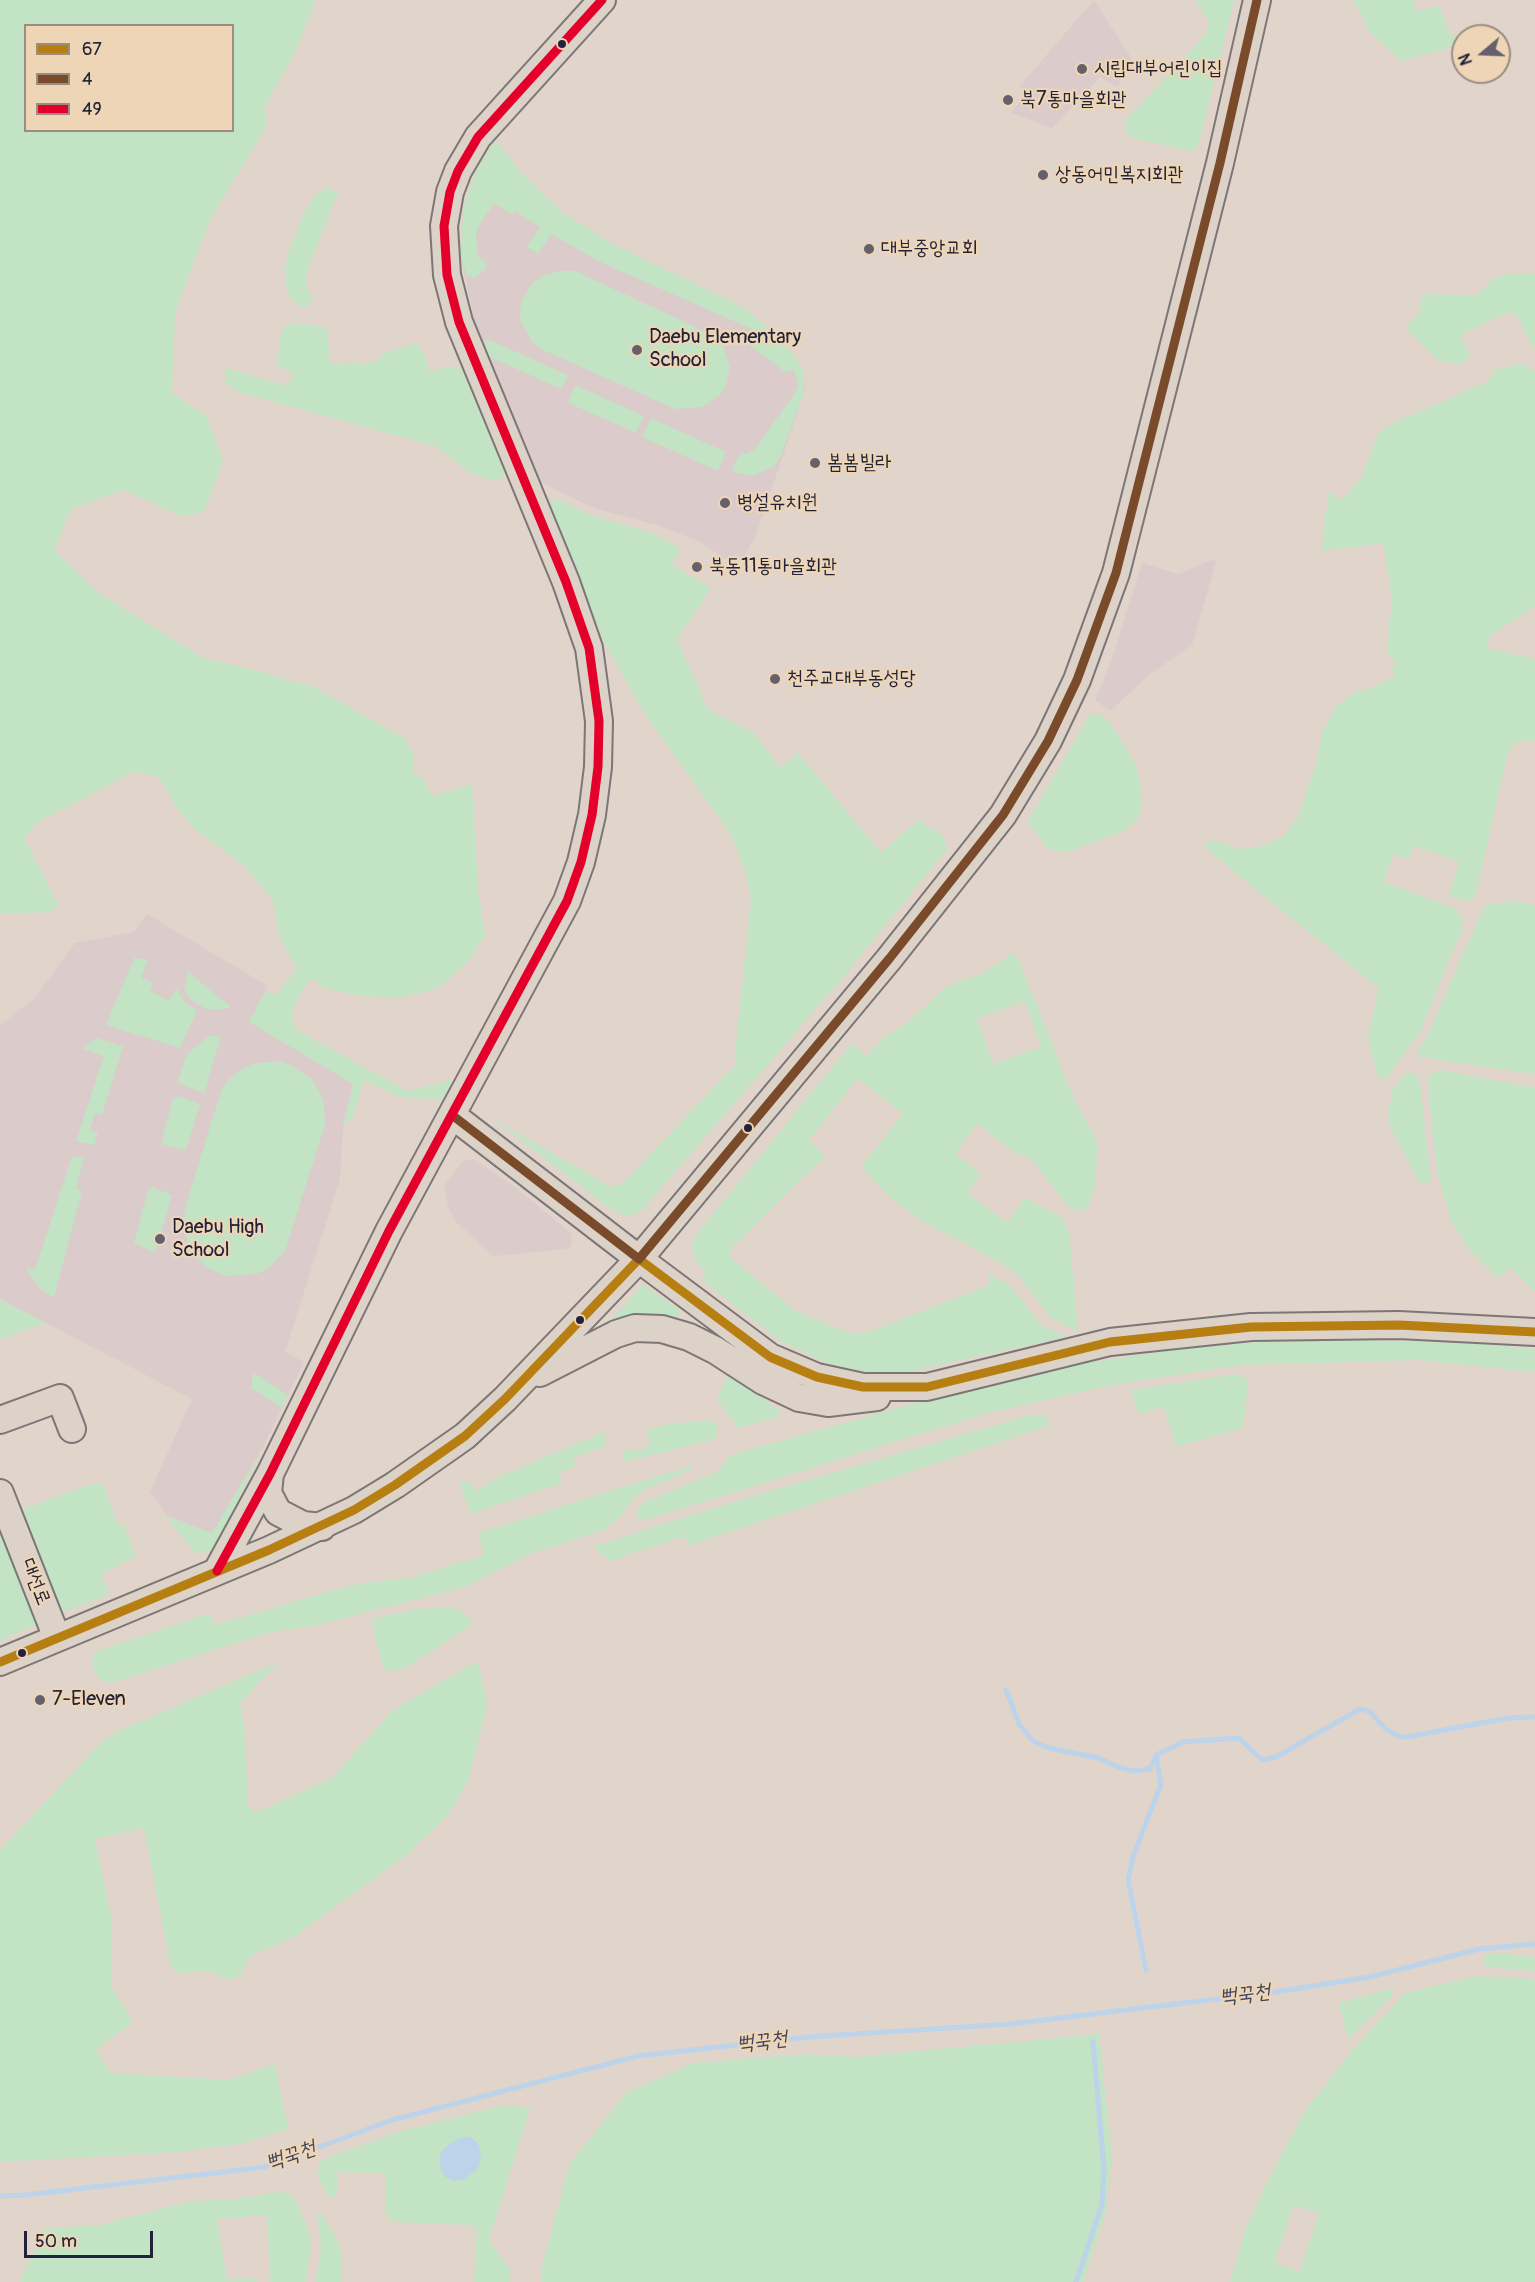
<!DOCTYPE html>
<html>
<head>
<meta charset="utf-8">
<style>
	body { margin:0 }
	#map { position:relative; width:1535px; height:2282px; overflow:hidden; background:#e1d4cb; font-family:Pangolin,sans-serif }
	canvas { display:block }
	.legend { position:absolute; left:24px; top:24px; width:210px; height:108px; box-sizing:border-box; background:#edd5b5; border:2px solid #9c8d84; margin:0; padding:8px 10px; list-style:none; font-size:18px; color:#22223b }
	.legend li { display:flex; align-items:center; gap:12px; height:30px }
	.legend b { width:30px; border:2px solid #9c8d84 }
	.north { position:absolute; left:1451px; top:24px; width:60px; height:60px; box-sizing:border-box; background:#edd5b5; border:2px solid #9c8d84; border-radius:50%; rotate:251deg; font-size:16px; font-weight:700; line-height:24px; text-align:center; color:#22223b }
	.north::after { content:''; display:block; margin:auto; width:21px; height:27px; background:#65606d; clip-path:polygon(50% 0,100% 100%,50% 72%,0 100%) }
	.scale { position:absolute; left:24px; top:2231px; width:129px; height:27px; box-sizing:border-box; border:3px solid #22223b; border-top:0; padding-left:8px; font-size:18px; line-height:21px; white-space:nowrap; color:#22223b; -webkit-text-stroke:4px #edd5b5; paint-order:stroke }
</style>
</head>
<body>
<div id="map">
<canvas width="1535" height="2282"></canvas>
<ul class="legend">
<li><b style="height:8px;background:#b77e12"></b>67</li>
<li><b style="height:8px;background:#7a4b2a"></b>4</li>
<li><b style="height:8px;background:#e4002b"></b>49</li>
</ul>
<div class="north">N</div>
<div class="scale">50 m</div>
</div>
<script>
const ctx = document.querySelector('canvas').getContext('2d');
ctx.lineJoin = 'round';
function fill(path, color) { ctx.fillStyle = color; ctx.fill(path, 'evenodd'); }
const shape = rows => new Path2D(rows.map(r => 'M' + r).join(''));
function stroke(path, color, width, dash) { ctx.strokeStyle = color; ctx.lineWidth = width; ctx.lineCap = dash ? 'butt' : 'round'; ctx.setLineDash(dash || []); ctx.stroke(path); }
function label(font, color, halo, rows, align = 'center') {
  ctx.font = font + ' Pangolin,"Poor Story",sans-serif'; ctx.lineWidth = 4.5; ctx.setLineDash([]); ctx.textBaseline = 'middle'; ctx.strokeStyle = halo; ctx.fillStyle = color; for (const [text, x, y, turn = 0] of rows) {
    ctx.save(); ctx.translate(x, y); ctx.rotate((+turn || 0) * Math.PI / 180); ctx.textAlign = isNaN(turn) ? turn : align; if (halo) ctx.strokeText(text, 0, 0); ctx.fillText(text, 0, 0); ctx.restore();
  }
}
fill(shape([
	[1094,0,1134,62,1117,87,1100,77,1052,128,1011,113,1027,93,1019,87],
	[496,140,521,173,562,212,613,244,737,304,755,316,800,365,805,384,804,393,756,535,743,559,730,562,700,542,657,525,594,508,538,481,474,320,461,257,463,208,478,167],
	[1212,560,1216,561,1192,645,1150,674,1110,711,1095,700,1112,659,1142,563,1178,574],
	[147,914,268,986,250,1022,353,1084,343,1127,340,1179,285,1352,304,1362,263,1447,212,1534,167,1515,150,1492,192,1399,0,1299,0,1025,34,999,75,943,134,932],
	[474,1159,515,1187,571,1233,572,1245,567,1249,494,1256,457,1223,448,1207,444,1186,463,1161]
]), '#dbcbca');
fill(shape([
	[0,0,316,0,294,55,264,107,267,126,211,217,175,312,172,393,207,416,223,460,204,512,181,516,124,490,71,509,54,550,96,591,203,658,260,671,295,683,307,683,404,738,414,756,414,773,424,780,432,796,472,784,478,889,485,935,468,962,438,988,400,998,361,996,325,988,310,978,291,1012,295,1029,407,1091,445,1082,447,1079,453,1082,443,1099,403,1098,363,1080,354,1115,343,1127,353,1084,249,1022,265,992,277,994,297,968,279,936,274,903,248,869,197,831,177,808,158,776,134,772,38,822,24,838,59,906,50,912,0,914],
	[26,26,232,26,232,130,26,130],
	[1195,0,1234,0,1199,144,1192,151,1133,138,1126,132,1124,122,1208,32,1209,21],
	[1353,0,1413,0,1417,11,1439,5,1451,37,1475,27,1478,36,1463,36,1463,44,1401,61,1367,30,1366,22],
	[496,140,521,173,562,212,613,244,737,304,755,316,793,354,804,374,804,393,780,458,774,466,753,476,731,471,741,452,746,454,754,450,795,393,798,384,794,370,785,372,745,342,752,329,600,262,551,234,538,254,527,247,540,227,515,211,512,215,494,203,479,226,476,236,478,256,486,263,485,270,475,278,467,276,461,257,463,208,478,167],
	[329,187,338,193,306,273,306,284,313,299,307,307,300,308,288,294,285,274,287,256,304,212,316,194],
	[559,271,575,271,717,337,723,345,730,367,725,388,719,396,701,407,675,409,541,349,532,342,520,320,521,303,532,283,544,275],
	[1535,273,1535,349,1529,341,1519,318,1510,312,1463,333,1461,337,1471,356,1459,364,1439,361,1407,329,1408,324,1419,314,1422,294,1476,295,1498,275],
	[298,323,327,328,330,364,355,362,360,365,382,359,381,354,416,343,425,355,429,371,456,366,462,370,505,471,503,477,495,481,472,474,435,446,238,392,226,383,225,368,289,386,293,372,277,367,281,332,287,325],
	[487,339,568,375,561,389,488,356,484,345],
	[1521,363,1535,371,1535,606,1489,636,1487,648,1535,659,1535,740,1518,741,1508,751,1475,898,1466,901,1448,896,1459,862,1414,846,1409,859,1393,855,1384,882,1455,908,1463,920,1462,929,1420,1032,1387,1078,1381,1079,1377,1074,1368,1039,1378,987,1250,885,1206,848,1206,843,1211,840,1240,849,1263,846,1283,836,1297,819,1316,764,1323,730,1336,706,1358,690,1364,691,1394,677,1392,668,1396,662,1387,651,1392,600,1383,543,1321,551,1329,491,1342,501,1361,478,1378,434,1391,424,1487,382,1496,370],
	[575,385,644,416,636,433,568,403],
	[651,418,726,452,718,471,642,437],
	[557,499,594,516,649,532,681,549,672,565,711,588,677,639,708,709,754,733,780,767,798,753,881,853,918,820,942,835,947,849,844,976,642,1210,629,1217,613,1211,492,1118,609,1186,617,1186,626,1180,737,1063,735,1051,751,902,745,870,730,833,646,716,605,643,550,508,550,503],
	[1090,714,1102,715,1111,724,1134,761,1140,779,1142,799,1138,819,1123,831,1068,852,1057,852,1047,847,1030,825,1029,819],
	[1516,901,1535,905,1535,1074,1419,1057,1417,1052,1426,1039,1482,911,1488,904],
	[1013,953,1018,958,1073,1097,1098,1143,1095,1186,1089,1205,1083,1210,1071,1209,1029,1157,1019,1155,977,1124,955,1154,981,1173,967,1193,1008,1223,1025,1198,1059,1216,1065,1222,1069,1232,1078,1332,1050,1317,1019,1276,1003,1264,919,1219,893,1200,861,1167,903,1114,858,1078,809,1140,825,1156,731,1248,730,1254,733,1260,797,1312,851,1334,866,1333,987,1286,990,1279,988,1273,1009,1285,1042,1325,1067,1337,896,1374,853,1370,829,1364,779,1340,702,1280,706,1274,696,1262,693,1252,692,1243,696,1235,853,1042,866,1057,886,1036,907,1023,947,986,981,974],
	[1025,1001,1041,1047,993,1064,977,1019],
	[134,958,148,960,141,978,154,983,150,991,169,1001,176,988,186,1004,197,1010,180,1048,106,1025],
	[188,972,230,1006,230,1008,208,1010,191,1000,184,990],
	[210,1035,221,1037,204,1093,180,1084,178,1080,187,1054],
	[96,1038,123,1046,102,1115,95,1113,90,1130,98,1133,94,1145,76,1141,104,1056,83,1049],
	[280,1061,291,1065,312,1079,324,1101,325,1125,285,1251,268,1269,256,1274,225,1276,206,1267,191,1252,183,1229,185,1208,221,1091,228,1080,245,1067,256,1063],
	[1441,1070,1535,1088,1535,1292,1510,1267,1498,1278,1469,1249,1451,1221,1438,1175,1432,1132,1428,1078,1431,1073],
	[1407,1072,1417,1075,1420,1084,1431,1178,1427,1185,1422,1184,1417,1179,1390,1127,1388,1115,1392,1091],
	[178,1096,200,1104,186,1150,161,1144,173,1098],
	[72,1156,84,1158,76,1189,82,1191,54,1298,40,1289,25,1267,35,1270],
	[152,1187,172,1195,155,1253,134,1243,148,1190],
	[643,1285,679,1310,679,1315,671,1318,645,1315,611,1324,612,1318],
	[0,1299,46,1323,0,1339],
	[1339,1339,1484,1344,1535,1349,1535,1372,1418,1360,1239,1365,1107,1386,984,1414,645,1520,637,1518,636,1512,642,1503,719,1471,728,1457,744,1451,970,1388,1078,1364,1181,1349,1258,1342],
	[253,1372,288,1395,282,1408,251,1388],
	[729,1374,780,1411,780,1416,738,1428,717,1399],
	[1236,1374,1247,1378,1248,1383,1243,1428,1176,1447,1164,1407,1138,1414,1131,1390],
	[1031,1415,1045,1416,1051,1425,690,1545,684,1536,610,1561,593,1547,723,1505],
	[707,1420,714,1422,718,1426,717,1436,712,1440,624,1462,622,1451,650,1448,647,1430,670,1424],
	[606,1431,606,1446,573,1458,576,1466,559,1473,562,1483,471,1514,459,1482,468,1481,476,1491,501,1476],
	[263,1447,218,1543,207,1552,199,1553,192,1549,165,1516,212,1533],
	[693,1465,691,1470,648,1488,633,1498,620,1517,603,1530,529,1554,468,1586,313,1626,271,1632,110,1683,101,1680,94,1670,91,1661,98,1651,210,1613,215,1625,352,1585,413,1577,485,1555,478,1533],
	[102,1483,118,1525,123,1523,136,1556,101,1574,109,1594,59,1614,21,1510,85,1486],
	[0,1519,38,1623,0,1641],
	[448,1607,463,1612,473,1624,406,1668,384,1671,371,1619,415,1609],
	[478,1661,487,1705,469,1779,449,1814,407,1855,295,1936,249,1957,242,1974,230,1980,208,1971,181,1973,171,1968,144,1828,95,1839,111,1916,112,1988,133,2022,96,2049,111,2073,230,2080,275,2064,288,2129,239,2144,175,2152,0,2162,0,1850,101,1743,114,1733,279,1662,240,1703,245,1731,248,1805,255,1813,331,1779,393,1710],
	[1497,1953,1535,1957,1535,1971,1487,1967,1483,1963,1483,1959,1487,1955],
	[1478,1976,1535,1979,1535,2282,1230,2282,1247,2225,1267,2182,1305,2111,1354,2048,1405,1993],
	[1294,2205,1319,2214,1299,2272,1274,2263],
	[1388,1989,1392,1990,1392,1996,1348,2039,1339,2003],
	[1099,2034,1112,2157,1105,2216,1083,2282,541,2282,542,2268,569,2164,626,2093,692,2063,809,2054,855,2057],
	[504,2105,530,2108,489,2240,511,2271,509,2282,474,2282,477,2232,472,2225,391,2222,385,2211,385,2173,337,2172,337,2194,333,2198,327,2194,319,2178,317,2168,322,2160,395,2133],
	[284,2191,295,2199,309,2231,311,2250,305,2282,270,2282,267,2215,217,2219,227,2279,256,2278,257,2282,19,2282,46,2228,100,2225,187,2202,245,2198],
	[317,2213,324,2216,341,2248,342,2282,315,2282,321,2251]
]), '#c2e3c4');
fill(shape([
	[471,2137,478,2144,481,2156,478,2168,464,2180,453,2181,445,2177,440,2167,440,2154,449,2144,461,2138]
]), '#bdd3e9');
stroke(shape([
	[1006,1690,1019,1724,1033,1741,1049,1748,1099,1758,1118,1767,1134,1771,1150,1769,1156,1755,1183,1742,1239,1738,1262,1760,1276,1757,1360,1709,1369,1711,1385,1728,1397,1736,1407,1737,1508,1718,1535,1717],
	[1146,1970,1128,1880,1134,1854,1161,1784,1156,1755],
	[0,2196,26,2195,265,2167,392,2120,638,2056,808,2037,1010,2024,1275,1992,1370,1977,1479,1949,1535,1944],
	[1076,2282,1102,2204,1104,2169,1093,2041]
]), '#bdd3e9', 5);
const minor = shape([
	[452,1115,639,1259,889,959,1003,815,1048,741,1077,680,1116,573,1220,163,1257,0],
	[540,1373,616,1334,635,1328,662,1329,689,1337,715,1350,763,1381,799,1398,828,1403,877,1397],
	[0,1420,60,1398,72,1429],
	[270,1474,268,1493,278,1512,303,1525,322,1527],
	[0,1493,57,1638],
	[217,1571,270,1474,389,1231,567,901,581,862,592,815,598,767,599,721,589,648,566,582,459,322,447,275,444,226,450,192,458,171,478,137,602,0],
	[0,1662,269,1550,354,1510,395,1485,465,1436,505,1399,639,1259,770,1357,817,1377,863,1387,927,1387,1110,1342,1251,1327,1399,1325,1535,1332]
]);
stroke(minor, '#7c7677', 30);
stroke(minor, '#dcd2c8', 26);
stroke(shape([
	[0,1662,269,1550,354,1510,395,1485,465,1436,505,1399,639,1259,770,1357,817,1377,863,1387,927,1387,1110,1342,1251,1327,1399,1325,1535,1332]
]), '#b77e12', 9);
stroke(shape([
	[452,1115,639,1259,889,959,1003,815,1048,741,1077,680,1116,573,1220,163,1257,0]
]), '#7a4b2a', 9);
stroke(shape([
	[217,1571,270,1474,389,1231,567,901,581,862,592,815,598,767,599,721,589,648,566,582,459,322,447,275,444,226,450,192,458,171,478,137,602,0]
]), '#e4002b', 9);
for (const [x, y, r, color] of [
	[562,44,5,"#22223b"],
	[1082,69,6,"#65606d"],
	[1008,100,6,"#65606d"],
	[1043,175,6,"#65606d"],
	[869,249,6,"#65606d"],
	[637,350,6,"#65606d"],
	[815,463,6,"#65606d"],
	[725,503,6,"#65606d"],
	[697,567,6,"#65606d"],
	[775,679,6,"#65606d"],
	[748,1128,5,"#22223b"],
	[160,1239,6,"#65606d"],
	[580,1320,5,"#22223b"],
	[22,1653,5,"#22223b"],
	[40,1700,6,"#65606d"]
]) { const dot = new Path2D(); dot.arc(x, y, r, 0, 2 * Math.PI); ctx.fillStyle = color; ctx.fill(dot); stroke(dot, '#edd5b5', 2); }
label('20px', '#22223b', '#edd5b5', [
	["시립대부어린이집",1094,69],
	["북7통마을회관",1020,100],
	["상동어민복지회관",1055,175],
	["대부중앙교회",881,249],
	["Daebu Elementary",649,338],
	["School",649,361],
	["봄봄빌라",827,463],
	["병설유치원",737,503],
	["북동11통마을회관",709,567],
	["천주교대부동성당",787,679],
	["Daebu High",172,1228],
	["School",172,1251],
	["7-Eleven",52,1700]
], 'left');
label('20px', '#22223b', '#edd5b5', [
	["대선로",35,1582,69]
]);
label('italic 21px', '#3e4560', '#edd5b5', [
	["뻑꾹천",1245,1995,-7],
	["뻑꾹천",762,2042,-7],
	["뻑꾹천",291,2156,-19]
]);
</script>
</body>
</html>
